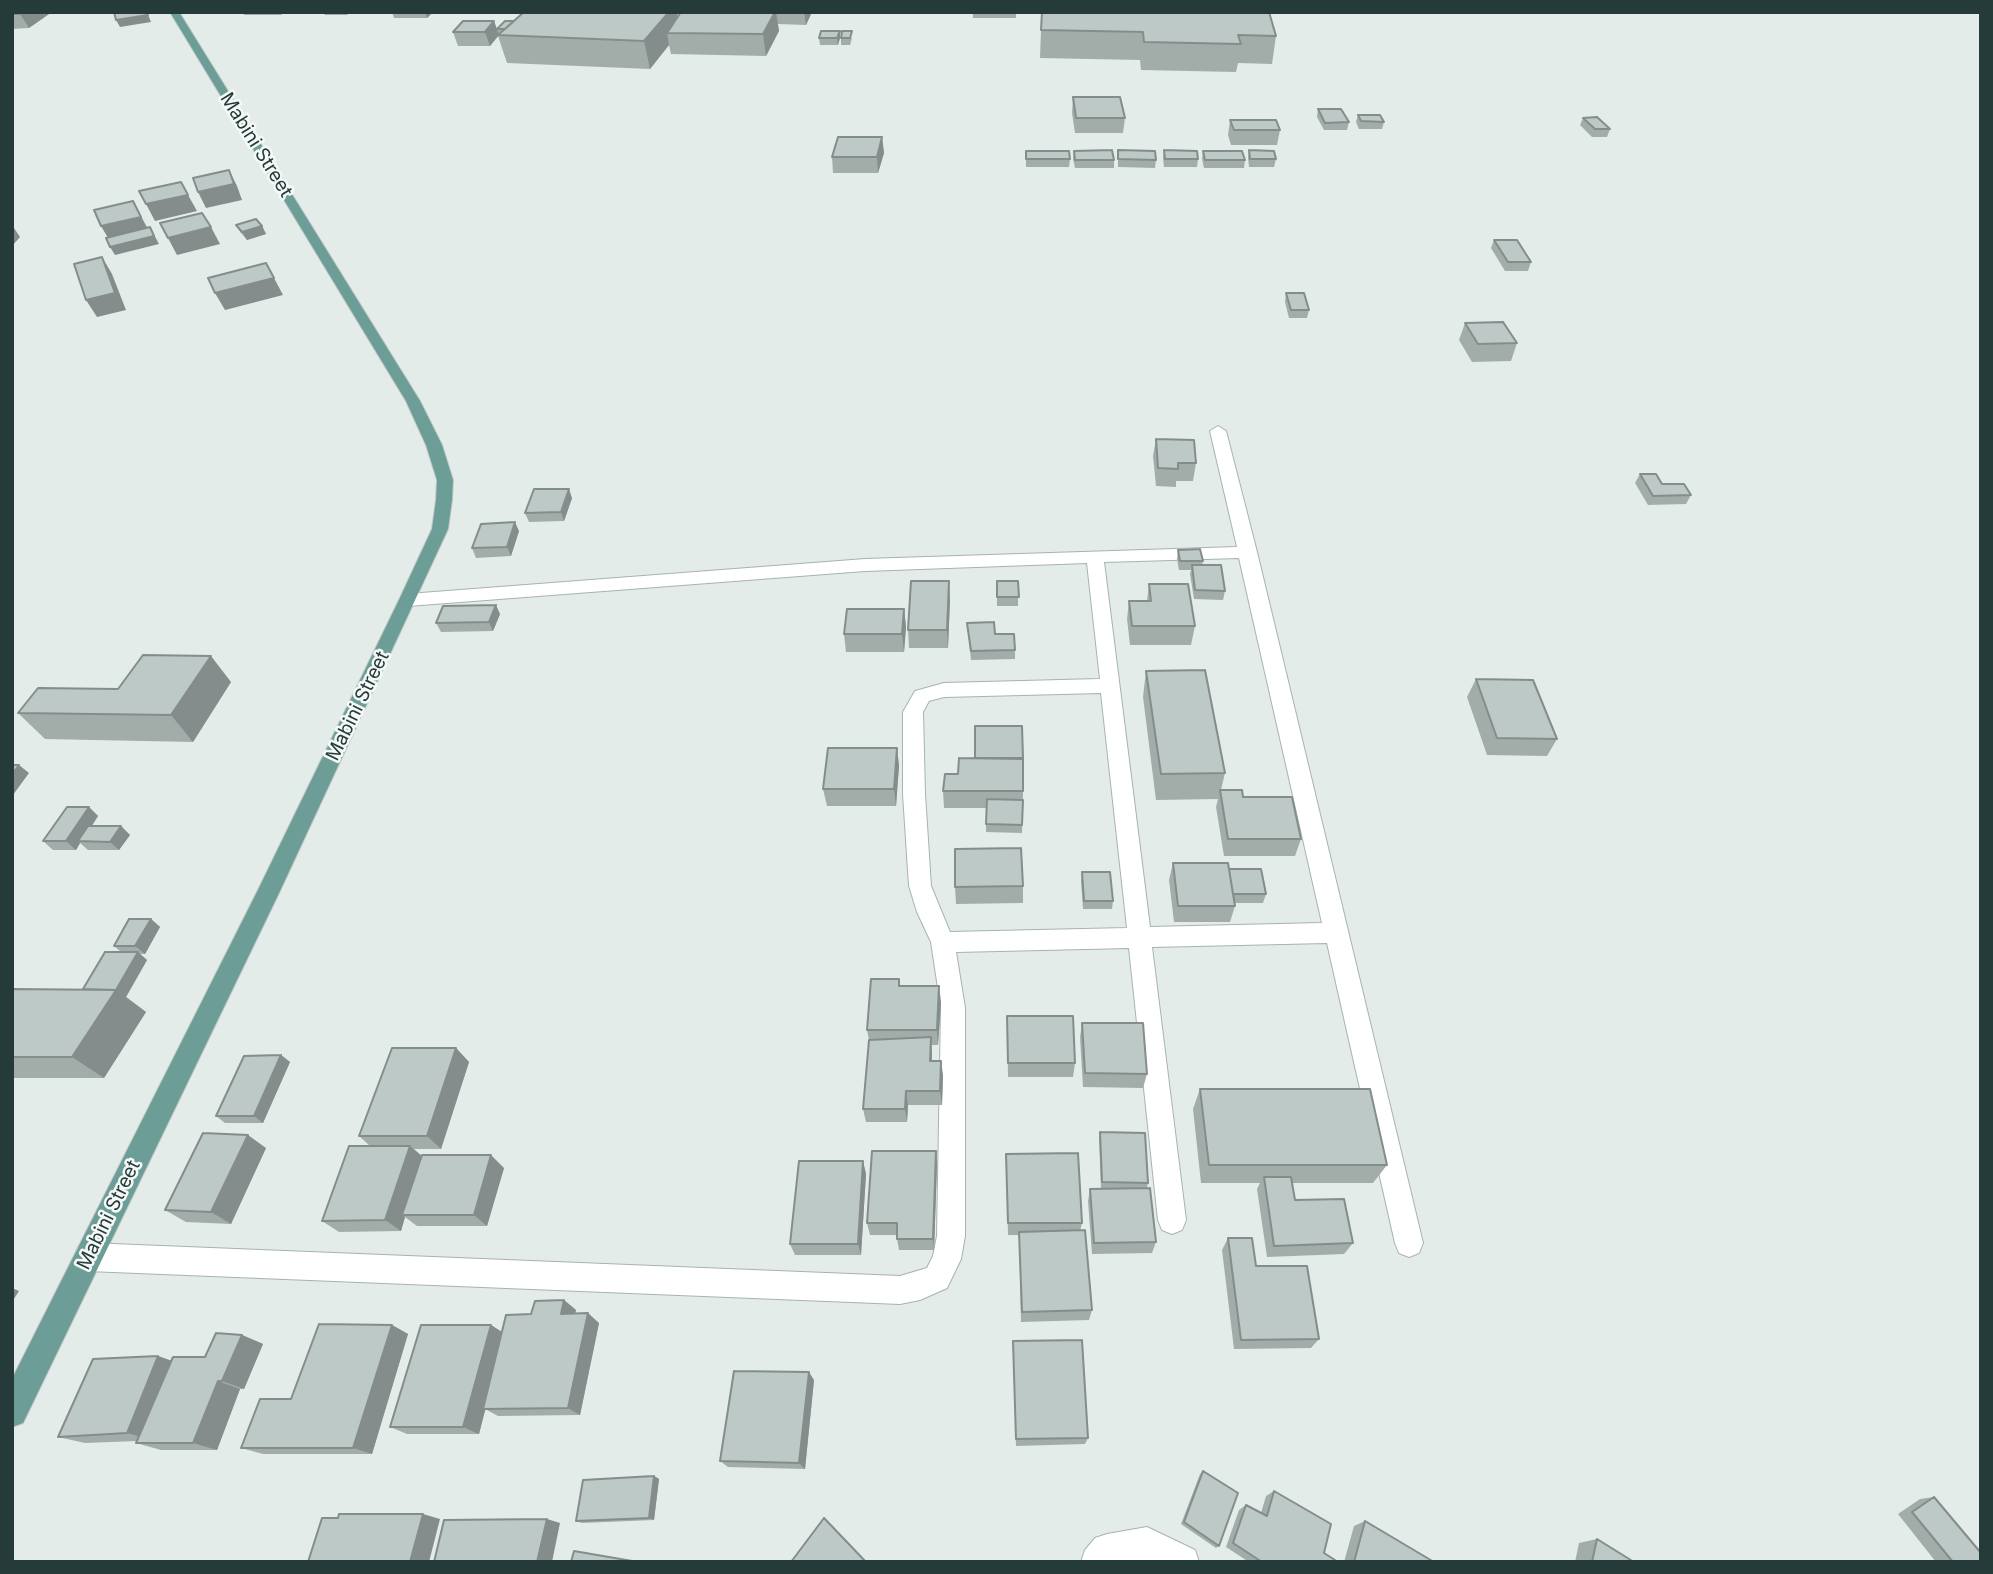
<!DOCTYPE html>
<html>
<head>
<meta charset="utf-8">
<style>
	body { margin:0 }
	#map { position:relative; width:1993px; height:1574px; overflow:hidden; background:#e4ece9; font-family:Inter,sans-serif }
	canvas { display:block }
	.frame { position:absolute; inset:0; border:14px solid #253b39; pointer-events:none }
</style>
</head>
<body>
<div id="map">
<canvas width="1993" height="1574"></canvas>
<div class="frame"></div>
</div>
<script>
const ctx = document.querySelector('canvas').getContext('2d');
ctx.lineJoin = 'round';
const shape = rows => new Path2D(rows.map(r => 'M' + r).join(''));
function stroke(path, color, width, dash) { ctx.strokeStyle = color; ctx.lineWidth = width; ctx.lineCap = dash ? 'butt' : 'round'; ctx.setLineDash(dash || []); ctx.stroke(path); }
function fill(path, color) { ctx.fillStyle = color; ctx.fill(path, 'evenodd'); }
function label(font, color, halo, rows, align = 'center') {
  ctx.font = font + ' Inter,sans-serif'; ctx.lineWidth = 5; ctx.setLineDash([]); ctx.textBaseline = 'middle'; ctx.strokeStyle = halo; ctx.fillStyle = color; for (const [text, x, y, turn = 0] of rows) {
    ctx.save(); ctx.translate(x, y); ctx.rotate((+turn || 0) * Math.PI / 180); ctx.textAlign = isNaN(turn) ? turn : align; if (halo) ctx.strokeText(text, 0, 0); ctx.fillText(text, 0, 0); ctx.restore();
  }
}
const minor = shape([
	[1218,426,1226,431,1257,552,1423,1243,1419,1253,1409,1257,1399,1253,1395,1243,1327,943,1152,947,1186,1220,1182,1230,1172,1234,1162,1230,1158,1220,1129,948,956,952,965,1008,965,1236,961,1259,947,1288,920,1300,900,1304,88,1271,78,1267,74,1257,78,1247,88,1243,900,1276,927,1268,933,1256,937,1236,941,1008,931,942,917,912,909,886,903,794,903,712,915,691,944,683,1100,679,1087,563,865,571,408,606,399,600,408,594,865,559,1237,547,1210,431,1218,426],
	[1239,558,1322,923,1150,927,1104,562,1239,558],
	[1101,693,1127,928,950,932,931,886,925,794,923,712,929,701,944,697,1101,693],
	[1147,1527,1195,1550,1199,1562,1081,1562,1085,1550,1095,1538,1107,1534,1147,1527]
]);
const major = shape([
	[170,12,179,12,420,401,442,445,453,480,452,500,448,529,279,893,23,1423,12,1427,12,1379,258,890,399,600,432,529,436,500,437,480,426,445,406,401,170,12]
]);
stroke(minor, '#a7b3b1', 2);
stroke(major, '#c2c8c8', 2);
fill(minor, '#fff');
fill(major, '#6d9d97');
fill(shape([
	[12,12,48,12,49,14,29,28,12,29],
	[243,12,284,12,281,15,244,15],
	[324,12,351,12,347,15,325,15],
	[392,12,433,12,427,18,394,18],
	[681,12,812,12,806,25,778,24,779,31,766,56,671,54,669,45,650,69,507,63,498,36,490,46,458,46,453,32,494,21,499,35,497,29,514,21,678,17],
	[973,12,1016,12,1016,18,973,18],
	[1041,30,1276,36,1272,64,1238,63,1236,72,1141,70,1140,60,1040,58],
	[840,31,840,38,838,45,820,45,819,38],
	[841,38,852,38,850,45,841,45],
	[1073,97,1125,118,1123,133,1075,133,1072,113],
	[1318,109,1349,122,1347,130,1324,130,1317,117],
	[1358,115,1384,122,1382,129,1359,129,1356,122],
	[1583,118,1610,129,1607,137,1592,137,1580,125],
	[1230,120,1280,130,1277,145,1231,145,1228,135],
	[882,137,884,153,878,173,833,173,832,157],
	[1118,150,1156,160,1155,168,1118,167],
	[1164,150,1198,159,1197,167,1164,167,1163,158],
	[1249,150,1276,159,1274,167,1249,167,1248,158],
	[1026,151,1070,159,1069,167,1026,167],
	[1074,151,1114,160,1114,168,1075,168,1073,159],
	[1203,151,1245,160,1244,168,1204,168,1202,159],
	[236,225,262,226,266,234,247,240,241,233],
	[1494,240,1531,262,1528,271,1505,271,1491,248],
	[1286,293,1309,310,1307,318,1289,318,1285,302],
	[1465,323,1517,343,1511,361,1472,362,1459,340],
	[1156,439,1196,463,1193,481,1176,481,1176,487,1156,486,1153,456],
	[1640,474,1662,484,1691,495,1686,504,1648,505,1635,483],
	[572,498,564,521,529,522,525,513],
	[519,531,511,556,476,558,472,548],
	[1178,550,1203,561,1202,565,1225,591,1223,600,1194,599,1190,574,1191,570,1179,570,1177,559],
	[997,581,1018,581,1018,606,997,606],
	[1149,584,1195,626,1191,645,1130,645,1127,619,1129,601,1147,601],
	[950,599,948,648,909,648,908,630],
	[904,609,906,627,904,652,846,652,844,634],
	[500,614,493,631,441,632,436,623],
	[967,623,995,634,1015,650,1015,659,971,660],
	[1146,671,1225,773,1221,790,1243,797,1301,839,1295,856,1224,856,1216,807,1218,799,1156,800,1143,697],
	[1476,679,1557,739,1547,756,1487,755,1467,697],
	[231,682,193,742,45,739,18,713],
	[897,748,899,766,896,806,827,806,823,789],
	[958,774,1023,791,1022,833,986,832,986,808,944,808,943,791],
	[89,807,98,816,92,826,121,826,130,835,119,850,88,850,80,843,76,850,53,850,43,841],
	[1173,863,1229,869,1266,894,1263,903,1234,903,1235,906,1230,922,1174,922,1169,880],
	[1082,872,1113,901,1112,909,1083,909,1081,881],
	[1023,886,1023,903,956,904,955,887],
	[151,919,160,927,145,954,140,954,147,960,126,997,146,1012,104,1078,12,1078,12,989,83,989,121,952,114,946],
	[899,979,900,986,941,1002,938,1045,931,1045,932,1061,943,1075,942,1105,908,1105,907,1122,866,1122,863,1109,869,1040,867,1030],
	[1007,1016,1075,1063,1073,1077,1008,1077],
	[1082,1023,1147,1074,1143,1088,1083,1087,1080,1037],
	[456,1048,469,1062,441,1149,414,1149,422,1156,504,1168,487,1226,417,1226,405,1217,401,1231,339,1232,322,1221,370,1146,359,1136],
	[281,1055,290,1062,263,1123,225,1123,216,1116],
	[1200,1089,1387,1165,1373,1183,1292,1183,1295,1200,1353,1243,1344,1254,1267,1257,1257,1189,1260,1183,1201,1183,1193,1109],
	[1100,1132,1148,1183,1147,1188,1156,1242,1152,1253,1092,1254,1088,1201,1090,1189,1126,1189,1101,1188,1099,1138],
	[266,1148,231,1224,186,1222,165,1210],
	[936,1151,937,1164,934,1250,899,1250,897,1239,897,1235,870,1235,867,1223],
	[1006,1154,1082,1223,1080,1231,1092,1310,1089,1320,1021,1322,1019,1235,1008,1235],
	[863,1161,866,1174,861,1255,795,1255,790,1244],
	[1228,1238,1256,1266,1319,1339,1311,1348,1234,1349,1222,1250],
	[564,1300,576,1310,575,1314,599,1323,580,1415,498,1416,485,1409,479,1434,407,1434,390,1427,491,1325,502,1332,531,1314],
	[392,1325,408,1334,372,1454,263,1454,241,1448,291,1399],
	[242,1335,263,1344,244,1389,240,1389,217,1450,161,1450,136,1443,137,1441,85,1443,58,1437,158,1356,171,1361,205,1357],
	[1013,1341,1088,1438,1085,1444,1016,1446],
	[814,1380,805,1469,728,1467,720,1461],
	[1203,1471,1219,1546,1216,1548,1181,1524,1200,1474],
	[654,1476,659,1479,654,1520,582,1523,576,1521],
	[1274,1491,1324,1553,1334,1562,1249,1562,1226,1547,1239,1510,1246,1505,1261,1513,1266,1496],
	[1934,1497,1981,1562,1936,1562,1898,1514,1920,1499],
	[1365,1521,1434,1562,1344,1562,1354,1526],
	[1597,1539,1634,1562,1575,1562,1579,1543]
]), '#a2adaa');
fill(shape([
	[24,12,48,12,49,14,29,28,20,14],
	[147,12,151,22,120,27,116,20],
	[425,12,433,12,427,18],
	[669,12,677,12,681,31,667,33,669,45,650,69,644,41],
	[775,12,776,12,779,31,766,56,763,34],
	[804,12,812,12,806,25],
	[494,21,499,35,490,46,485,32],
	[840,31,840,38,838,45,837,38],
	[882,137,884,153,878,173,877,157],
	[229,170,237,186,242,200,206,208,198,192],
	[188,195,197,211,155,221,146,204],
	[133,201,150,233,111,243,101,226],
	[12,225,20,237,12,246],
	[262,226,266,234,247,240,242,232],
	[150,227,159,244,115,255,110,247],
	[211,227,220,244,177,255,168,238],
	[102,257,112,274,126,310,97,317,86,300],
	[274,278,283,295,225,310,215,293],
	[569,489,572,498,564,521,561,512],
	[515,522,519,531,511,556,507,547],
	[949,581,950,599,948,648,947,630],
	[496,605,500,614,493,631,489,622],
	[904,609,906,627,904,652,902,634],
	[211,656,231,682,193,742,171,715],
	[897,748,899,766,896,806,894,789],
	[19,765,29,773,13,795,12,774],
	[89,807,98,816,81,842,78,841,80,843,76,850,66,841],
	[121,826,130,835,119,850,110,842],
	[151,919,160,927,145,954,135,946],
	[138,952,147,960,126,997,146,1012,104,1078,72,1057],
	[939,986,941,1002,938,1045,937,1030],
	[931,1037,932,1052,931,1075,930,1061],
	[456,1048,469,1062,441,1149,427,1136],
	[281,1055,290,1062,263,1123,254,1116],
	[941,1061,943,1075,942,1105,940,1091],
	[906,1091,908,1105,907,1122,905,1109],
	[248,1135,266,1148,231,1224,211,1212],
	[410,1146,425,1159,402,1215,405,1217,401,1231,385,1220],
	[936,1151,937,1164,934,1250,933,1239],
	[491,1155,504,1168,487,1226,474,1215],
	[863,1161,866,1174,861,1255,858,1244],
	[12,1288,19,1291,12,1302],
	[564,1300,576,1310,572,1324,561,1314],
	[588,1313,599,1323,580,1415,568,1408],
	[392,1325,408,1334,372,1454,353,1448],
	[491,1325,505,1334,479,1434,463,1427],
	[242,1335,263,1344,244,1389,222,1381],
	[158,1356,181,1364,152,1440,127,1433],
	[809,1372,814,1380,805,1469,799,1463],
	[218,1381,240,1389,217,1450,193,1443],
	[654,1476,659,1479,654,1520,649,1518],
	[423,1514,440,1519,429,1562,410,1562],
	[547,1519,560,1523,552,1562,537,1562]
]), '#848d8b');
const building = shape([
	[12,12,24,12,20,14,12,14,12,12],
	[114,12,147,12,148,15,116,20,114,12],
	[524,12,669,12,644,41,498,35,524,12],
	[681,12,775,12,763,34,667,33,681,12],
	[1042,12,1269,12,1276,36,1238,35,1241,44,1144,42,1143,32,1041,30,1042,12],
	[463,21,494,21,485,32,453,32,463,21],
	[505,21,514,21,505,29,497,29,505,21],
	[821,31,840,31,837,38,819,38,821,31],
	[842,31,852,31,850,38,841,38,842,31],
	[1073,97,1120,97,1125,118,1076,118,1073,97],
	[1318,109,1341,109,1349,122,1325,123,1318,109],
	[1358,115,1380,115,1384,122,1361,121,1358,115],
	[1597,117,1610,129,1595,129,1583,118,1597,117],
	[1230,120,1276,120,1280,130,1234,130,1230,120],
	[838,137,882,137,877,157,832,157,838,137],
	[1112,150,1114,160,1075,160,1074,151,1112,150],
	[1118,150,1155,151,1156,160,1118,159,1118,150],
	[1164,150,1197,151,1198,159,1165,159,1164,150],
	[1249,150,1274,151,1276,159,1250,159,1249,150],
	[1026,151,1069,151,1070,159,1026,159,1026,151],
	[1203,151,1242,151,1245,160,1205,160,1203,151],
	[229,170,234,184,198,192,193,178,229,170],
	[181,182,188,195,146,204,139,191,181,182],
	[133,201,141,217,101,226,94,210,133,201],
	[202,213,211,227,168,238,160,223,202,213],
	[256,219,262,226,242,232,236,225,256,219],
	[150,227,154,236,110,247,106,238,150,227],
	[1494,240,1517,240,1531,262,1508,262,1494,240],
	[102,257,115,293,86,300,74,264,102,257],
	[266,263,274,278,215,293,208,278,266,263],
	[1286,293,1304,293,1309,310,1291,310,1286,293],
	[1503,322,1517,343,1478,344,1465,323,1503,322],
	[1156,439,1194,440,1196,463,1178,463,1178,469,1158,468,1156,439],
	[1640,474,1656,474,1662,484,1684,484,1691,495,1653,496,1640,474],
	[534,489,569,489,561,512,525,513,534,489],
	[515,522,507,547,472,548,481,524,515,522],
	[1200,549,1203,561,1180,561,1178,550,1200,549],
	[1192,565,1221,565,1225,591,1195,590,1192,565],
	[911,581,949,581,947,630,908,630,911,581],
	[997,581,1018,581,1019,597,997,597,997,581],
	[1149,584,1188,584,1195,626,1132,626,1129,601,1151,601,1149,584],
	[496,605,489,622,436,623,443,606,496,605],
	[847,609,904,609,902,634,844,634,847,609],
	[994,622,995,634,1014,634,1015,650,971,651,967,623,994,622],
	[143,655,211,656,171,715,18,713,38,688,118,689,143,655],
	[1205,670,1225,773,1161,774,1146,671,1205,670],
	[1476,679,1533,680,1557,739,1497,738,1476,679],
	[975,726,1022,726,1023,758,975,758,975,726],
	[828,748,897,748,894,789,823,789,828,748],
	[959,758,1023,759,1023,791,943,791,945,774,958,774,959,758],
	[12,765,19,765,12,774,12,765],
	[1220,790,1242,790,1243,797,1292,797,1301,839,1228,839,1220,790],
	[987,799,1023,800,1022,825,986,824,987,799],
	[67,807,89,807,66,841,43,841,67,807],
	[88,826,121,826,110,842,78,841,88,826],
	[1021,848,1023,886,955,887,955,849,1021,848],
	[1173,863,1228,863,1235,906,1178,906,1173,863],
	[1229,869,1261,869,1266,894,1233,894,1229,869],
	[1082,872,1110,872,1113,901,1084,901,1082,872],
	[129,919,151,919,135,946,114,946,129,919],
	[105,952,138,952,116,990,83,989,105,952],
	[871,979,899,979,899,986,939,986,937,1030,867,1030,871,979],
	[12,989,116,990,72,1057,12,1057,12,989],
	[1007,1016,1073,1016,1075,1063,1008,1063,1007,1016],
	[1082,1023,1143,1023,1147,1074,1085,1073,1082,1023],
	[931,1037,930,1061,941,1061,940,1091,906,1091,905,1109,863,1109,869,1040,931,1037],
	[392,1048,456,1048,427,1136,359,1136,392,1048],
	[281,1055,254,1116,216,1116,244,1056,281,1055],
	[1200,1089,1370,1089,1387,1165,1209,1165,1200,1089],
	[1100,1132,1145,1133,1148,1183,1102,1182,1100,1132],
	[203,1133,248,1135,211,1212,165,1210,203,1133],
	[349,1146,410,1146,385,1220,322,1221,349,1146],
	[872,1151,936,1151,933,1239,897,1239,897,1223,867,1223,872,1151],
	[1078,1153,1082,1223,1008,1223,1006,1154,1078,1153],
	[422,1155,491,1155,474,1215,402,1215,422,1155],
	[799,1161,863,1161,858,1244,790,1244,799,1161],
	[1264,1177,1291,1177,1295,1200,1344,1199,1353,1243,1274,1246,1264,1177],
	[1150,1188,1156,1242,1094,1243,1090,1189,1150,1188],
	[1085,1230,1092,1310,1022,1312,1019,1232,1085,1230],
	[1228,1238,1252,1238,1256,1266,1307,1266,1319,1339,1241,1340,1228,1238],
	[564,1300,561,1314,588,1313,568,1408,483,1409,506,1315,531,1314,535,1301,564,1300],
	[319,1324,392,1325,353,1448,241,1448,260,1399,291,1399,319,1324],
	[421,1325,491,1325,463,1427,390,1427,421,1325],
	[216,1333,242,1335,222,1381,218,1381,193,1443,136,1443,173,1357,205,1357,216,1333],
	[1082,1340,1088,1438,1016,1439,1013,1341,1082,1340],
	[158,1356,127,1433,58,1437,93,1359,158,1356],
	[734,1371,809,1372,799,1463,720,1461,734,1371],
	[1203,1471,1238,1493,1219,1546,1184,1522,1203,1471],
	[654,1476,649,1518,576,1521,583,1480,654,1476],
	[1274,1491,1331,1524,1324,1553,1335,1560,1334,1562,1262,1562,1233,1543,1246,1505,1267,1516,1274,1491],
	[1934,1497,1981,1553,1981,1562,1953,1562,1912,1512,1934,1497],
	[339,1514,423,1514,410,1562,308,1562,322,1518,338,1518,339,1514],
	[824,1518,866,1562,791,1562,824,1518],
	[547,1519,537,1562,434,1562,444,1520,547,1519],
	[1365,1521,1434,1562,1354,1562,1365,1521],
	[1597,1539,1634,1562,1592,1562,1597,1539],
	[574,1551,638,1562,571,1562,574,1551]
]);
fill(building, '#bcc9c6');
stroke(building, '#848d8b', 2);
label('19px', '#253b39', '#f4f9f7', [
	["Mabini Street",256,145,58],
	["Mabini Street",358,706,-64],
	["Mabini Street",109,1215,-64]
]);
</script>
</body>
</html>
